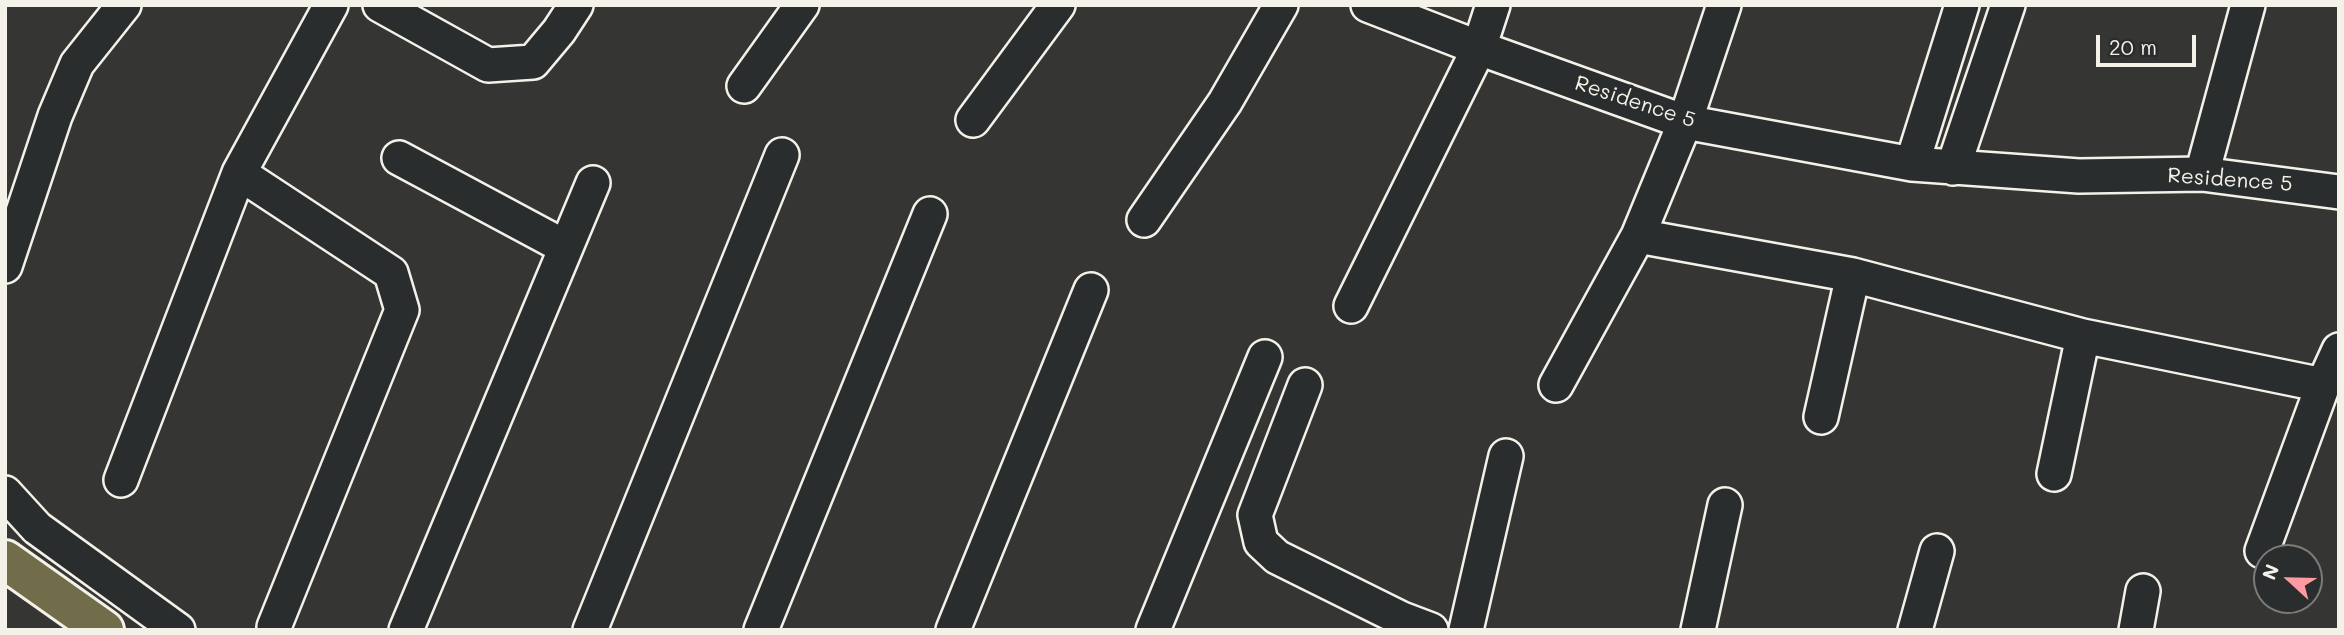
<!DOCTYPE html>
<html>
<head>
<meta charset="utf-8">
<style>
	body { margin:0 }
	#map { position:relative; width:2344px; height:635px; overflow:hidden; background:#353634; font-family:Mali,sans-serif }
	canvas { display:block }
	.frame { position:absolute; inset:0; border:7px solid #f4f1e8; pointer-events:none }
	.north { position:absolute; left:2253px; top:544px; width:70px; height:70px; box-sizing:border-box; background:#2a2d2e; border:2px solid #7b7b78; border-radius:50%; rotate:292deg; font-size:19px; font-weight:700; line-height:28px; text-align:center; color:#f4f1e8 }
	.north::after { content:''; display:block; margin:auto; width:24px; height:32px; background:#ff9aa2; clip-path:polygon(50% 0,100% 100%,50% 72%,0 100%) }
	.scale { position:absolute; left:2096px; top:35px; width:100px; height:32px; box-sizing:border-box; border:4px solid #f4f1e8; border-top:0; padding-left:9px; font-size:21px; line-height:24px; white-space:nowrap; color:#f4f1e8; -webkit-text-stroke:5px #2a2d2e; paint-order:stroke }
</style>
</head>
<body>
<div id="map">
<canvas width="2344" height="635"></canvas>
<div class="frame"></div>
<div class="north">N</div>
<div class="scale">20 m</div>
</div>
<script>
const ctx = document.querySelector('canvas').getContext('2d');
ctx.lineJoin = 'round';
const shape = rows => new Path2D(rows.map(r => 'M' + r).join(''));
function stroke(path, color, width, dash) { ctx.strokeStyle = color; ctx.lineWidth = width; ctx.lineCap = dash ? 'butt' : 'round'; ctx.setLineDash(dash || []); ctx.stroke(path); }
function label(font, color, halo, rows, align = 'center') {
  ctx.font = font + ' Mali,sans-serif'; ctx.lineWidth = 7; ctx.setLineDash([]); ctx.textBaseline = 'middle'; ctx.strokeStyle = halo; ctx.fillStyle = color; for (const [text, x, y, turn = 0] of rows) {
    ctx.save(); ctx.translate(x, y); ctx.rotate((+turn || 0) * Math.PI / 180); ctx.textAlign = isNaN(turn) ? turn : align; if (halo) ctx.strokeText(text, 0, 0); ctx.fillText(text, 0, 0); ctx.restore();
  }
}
const minor = shape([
	[380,5,488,65,533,62,559,31,576,5],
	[1368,5,1479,48,1685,122,1912,164,2079,176,2202,174,2339,192],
	[744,86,802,5],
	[973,120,1058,5],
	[399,158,565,247],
	[1912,164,1962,5],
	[1953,168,2008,5],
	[239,173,391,273,402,310,274,627],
	[2202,174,2248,5],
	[1144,220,1225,102,1281,5],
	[1638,236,1853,275,2083,336,2323,385],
	[5,266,55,116,77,64,124,5],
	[1351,306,1479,48,1493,5],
	[1305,385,1255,515,1261,542,1277,557,1402,619,1431,630],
	[1556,385,1638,236,1685,122,1724,5],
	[1821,417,1853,275],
	[2054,474,2083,336],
	[121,480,239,173,331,5],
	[5,493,37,528,178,630],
	[2262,551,2323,385,2339,350],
	[406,630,593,183],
	[590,630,782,155],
	[761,630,930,214],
	[953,630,1091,290],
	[1153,630,1265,357],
	[1466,630,1506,456],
	[1698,630,1725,505],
	[1915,630,1937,551],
	[2136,630,2143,591]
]);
const motorway = shape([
	[5,560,104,630]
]);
stroke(minor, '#f4f1e8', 38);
stroke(motorway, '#f4f1e8', 44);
stroke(minor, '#2a2d2e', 33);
stroke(motorway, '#716d4b', 38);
label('21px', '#f4f1e8', '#2a2d2e', [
	["Residence 5",1635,102,18],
	["Residence 5",2230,180,4]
]);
</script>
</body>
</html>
